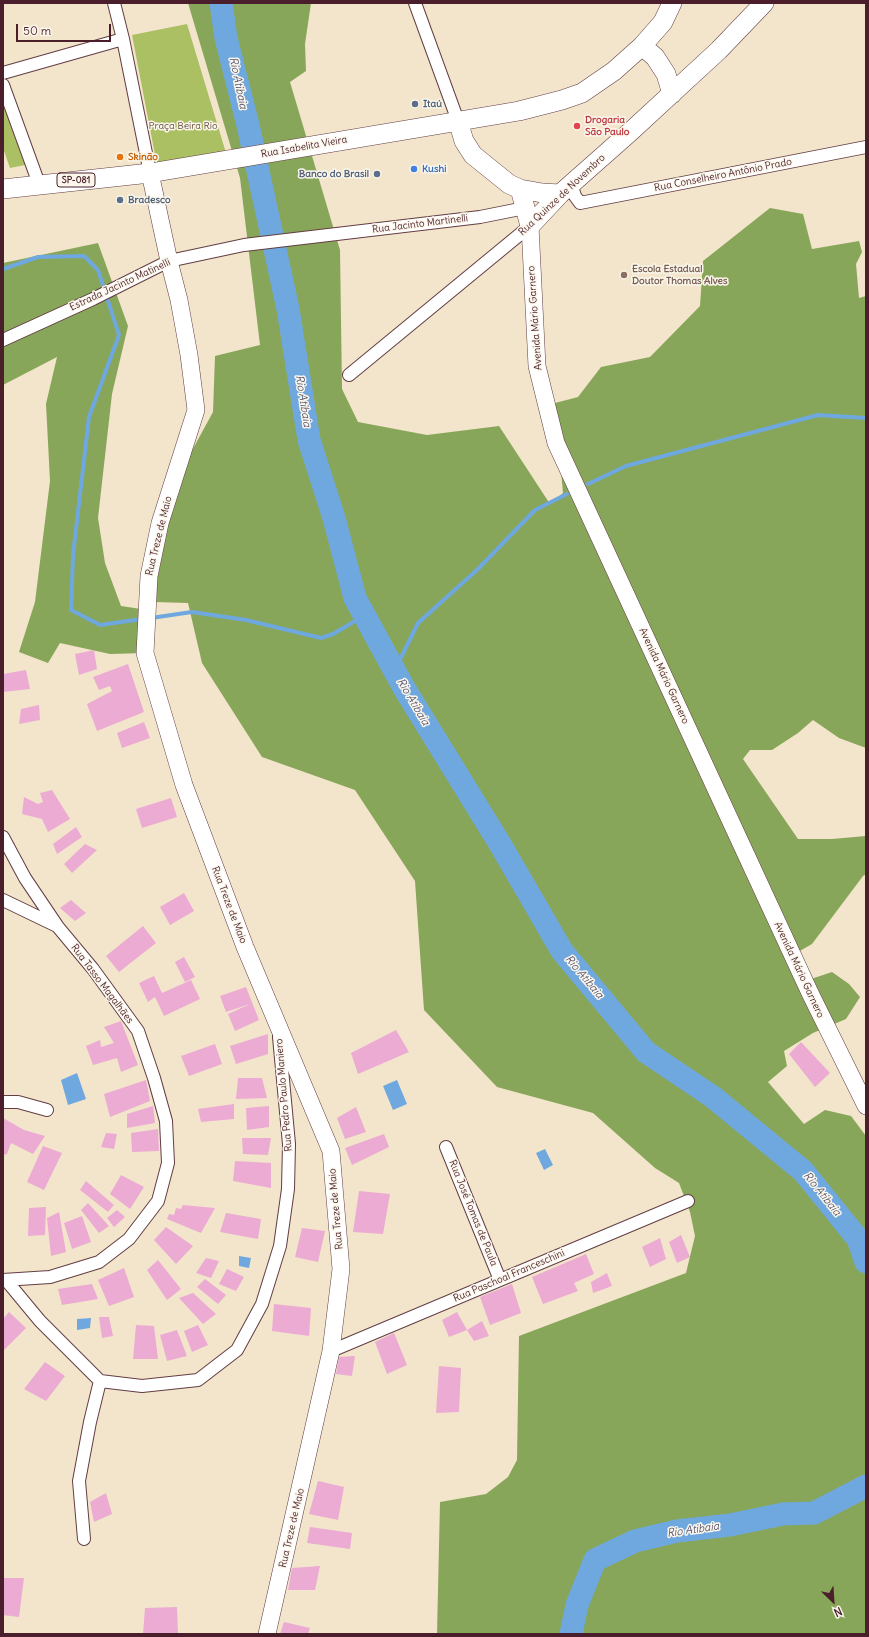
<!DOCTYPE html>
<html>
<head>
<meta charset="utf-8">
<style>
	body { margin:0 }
	#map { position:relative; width:869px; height:1637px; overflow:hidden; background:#f2e5cb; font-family:Delius,sans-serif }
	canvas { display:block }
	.frame { position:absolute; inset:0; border:4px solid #4a1f2b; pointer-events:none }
	.north { position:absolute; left:813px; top:1581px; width:40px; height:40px; -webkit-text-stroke:3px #fbf7ec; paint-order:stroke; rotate:155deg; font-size:11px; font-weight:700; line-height:16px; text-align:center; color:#4a1f2b }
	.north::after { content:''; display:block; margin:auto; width:14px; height:18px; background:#4a1f2b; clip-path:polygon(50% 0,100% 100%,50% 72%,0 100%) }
	.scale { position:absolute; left:16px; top:24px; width:95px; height:18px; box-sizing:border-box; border:2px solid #4a1f2b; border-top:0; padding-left:5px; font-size:12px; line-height:14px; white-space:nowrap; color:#4a1f2b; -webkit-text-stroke:3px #fbf7ec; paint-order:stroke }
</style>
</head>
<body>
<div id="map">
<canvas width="869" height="1637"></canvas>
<div class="frame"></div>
<div class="north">N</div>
<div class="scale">50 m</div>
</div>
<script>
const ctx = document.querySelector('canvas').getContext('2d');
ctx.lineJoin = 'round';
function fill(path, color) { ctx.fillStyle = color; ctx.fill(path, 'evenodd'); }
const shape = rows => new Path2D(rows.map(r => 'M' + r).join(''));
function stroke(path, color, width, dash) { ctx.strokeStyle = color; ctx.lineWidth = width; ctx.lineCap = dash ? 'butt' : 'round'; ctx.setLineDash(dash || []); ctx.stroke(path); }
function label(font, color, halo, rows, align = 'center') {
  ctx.font = font + ' Delius,sans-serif'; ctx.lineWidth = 3; ctx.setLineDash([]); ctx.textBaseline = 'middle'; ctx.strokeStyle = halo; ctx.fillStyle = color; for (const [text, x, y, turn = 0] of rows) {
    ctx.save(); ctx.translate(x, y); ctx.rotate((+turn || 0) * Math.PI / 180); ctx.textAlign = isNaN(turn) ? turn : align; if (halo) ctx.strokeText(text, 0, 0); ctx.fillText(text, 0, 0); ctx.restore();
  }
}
fill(shape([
	[187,24,226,153,157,165,132,35],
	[3,104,25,165,10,168,3,148]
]), '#abbf63');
fill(shape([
	[188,3,311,3,305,44,306,71,290,82,340,250,342,389,358,422,427,435,499,426,550,504,563,493,555,403,578,397,601,367,650,357,700,306,703,261,770,208,803,214,812,249,859,241,862,252,856,264,859,298,866,296,866,748,839,738,813,720,798,733,772,750,750,750,743,759,798,839,832,839,866,836,866,874,863,876,812,944,798,952,811,979,832,972,849,984,860,997,846,1019,813,1033,784,1051,787,1066,768,1082,804,1124,825,1110,851,1116,866,1136,866,1634,437,1634,440,1502,486,1494,508,1477,517,1460,519,1336,686,1273,695,1236,690,1212,679,1183,655,1168,593,1113,497,1087,424,1010,415,881,355,790,262,757,202,663,188,603,154,602,164,528,189,456,213,412,215,356,260,345,240,178],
	[98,243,128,326,112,394,98,518,105,563,121,606,141,609,145,653,110,654,60,643,48,663,19,652,35,602,50,481,46,404,57,357,3,385,3,263]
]), '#88a659');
fill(shape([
	[77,1073,86,1099,68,1105,61,1080],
	[397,1080,407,1104,393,1110,383,1086],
	[545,1149,553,1165,544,1170,536,1153],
	[239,1256,251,1258,249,1268,239,1266],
	[91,1318,90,1328,77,1330,77,1319]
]), '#6fa8df');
stroke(shape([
	[3,269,38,257,84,256,98,270,119,335,89,417,73,555,71,610,100,625,142,619],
	[588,484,626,466,818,415,866,418],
	[151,618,192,612,246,620,321,638,333,634,365,615],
	[395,670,418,623,478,569,535,510,567,494]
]), '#6fa8df', 4);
stroke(shape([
	[221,3,226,38,248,125,288,309,309,440,334,518,355,598,404,688,500,844,562,951,646,1052,713,1097,803,1171,858,1239,866,1262],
	[571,1634,577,1605,595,1560,635,1541,677,1531,730,1525,783,1514,814,1513,866,1486]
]), '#6fa8df', 23);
fill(shape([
	[94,650,97,669,79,675,75,654],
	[128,664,144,712,97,731,87,704,112,691,110,686,99,690,93,677],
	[26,670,30,689,3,692,3,674],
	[39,705,40,720,19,724,21,709],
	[144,722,150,738,122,748,117,733],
	[52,790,70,819,48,832,42,819,22,814,24,797,38,804,43,802,40,793],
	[171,798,177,817,142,828,136,809],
	[76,827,82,837,57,854,53,844],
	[85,844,97,850,72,873,64,864],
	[184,893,194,911,170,925,160,907],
	[71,900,86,913,75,921,60,908],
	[143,926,156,943,119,972,106,956],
	[184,957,195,977,185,982,175,962],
	[154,976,162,993,191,980,200,999,164,1016,155,997,148,1002,139,983],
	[246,987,259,1020,235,1031,228,1014,250,1004,226,1012,220,996],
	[121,1021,138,1065,121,1072,117,1058,93,1065,86,1046,100,1040,101,1047,114,1043,104,1027],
	[396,1030,409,1052,358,1074,351,1053],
	[268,1034,268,1054,236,1064,230,1046],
	[801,1042,830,1073,815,1087,789,1054],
	[215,1044,222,1064,189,1076,181,1056],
	[238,1078,262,1078,267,1098,236,1099],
	[146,1080,150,1101,110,1117,104,1094],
	[234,1104,234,1119,201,1122,198,1109],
	[153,1106,155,1123,127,1128,127,1114],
	[269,1106,269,1127,247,1130,246,1108],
	[356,1107,366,1132,345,1139,337,1118],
	[3,1118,24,1130,45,1136,33,1154,11,1143,7,1154,3,1155],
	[158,1129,159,1151,132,1152,131,1133],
	[106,1133,117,1134,114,1149,101,1147],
	[384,1134,389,1147,352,1165,345,1148],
	[242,1138,271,1138,268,1155,243,1154],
	[43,1146,62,1153,44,1190,27,1182],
	[235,1161,271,1163,271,1188,233,1181],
	[121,1175,144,1187,130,1209,110,1194],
	[86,1181,114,1205,108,1212,80,1190],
	[359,1191,390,1194,383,1234,353,1232],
	[88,1203,109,1226,99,1233,81,1210],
	[183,1205,215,1208,201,1233,167,1219,169,1214,174,1215,176,1208,181,1209],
	[46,1207,45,1235,28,1236,29,1208],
	[117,1210,125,1217,114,1227,107,1218],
	[59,1212,66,1252,51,1256,47,1218],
	[226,1213,261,1219,258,1239,220,1232],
	[82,1216,91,1242,72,1249,64,1223],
	[166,1227,193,1246,176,1264,154,1240],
	[302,1228,325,1231,318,1262,295,1257],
	[681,1235,690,1257,677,1263,669,1242],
	[660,1238,666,1259,650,1267,642,1247],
	[586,1254,594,1274,574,1283,578,1291,543,1304,532,1277],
	[206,1258,219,1261,211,1278,196,1273],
	[158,1260,181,1289,167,1300,147,1270],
	[124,1268,134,1297,109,1306,98,1280],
	[227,1269,244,1277,236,1291,219,1284],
	[607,1273,612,1286,593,1293,591,1282],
	[205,1279,226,1295,218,1304,197,1287],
	[92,1284,98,1299,62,1305,58,1289],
	[512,1284,521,1313,490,1325,480,1297],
	[193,1293,216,1314,203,1324,179,1298],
	[274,1304,311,1308,309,1336,272,1331],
	[9,1312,26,1328,3,1351,3,1319],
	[457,1312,467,1330,449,1337,442,1320],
	[99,1317,109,1317,113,1336,102,1338],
	[482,1321,489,1336,474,1341,467,1330],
	[136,1325,154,1326,158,1359,133,1359],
	[198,1325,208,1345,192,1352,184,1331],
	[177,1330,187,1356,167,1361,160,1335],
	[394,1333,407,1365,387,1374,375,1342],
	[355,1356,352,1376,336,1374,339,1357],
	[45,1362,65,1376,46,1401,24,1389],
	[439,1366,461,1368,459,1412,436,1413],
	[318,1481,344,1487,338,1520,309,1514],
	[106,1493,112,1514,94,1522,90,1502],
	[310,1527,352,1533,350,1549,307,1543],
	[320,1566,315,1590,288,1590,292,1568],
	[3,1578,24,1578,19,1617,3,1615],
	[177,1607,178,1634,143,1634,145,1608],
	[284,1622,310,1628,308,1634,280,1634]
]), '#ecabd3');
const street = shape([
	[114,3,123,39,150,173],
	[415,3,458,121],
	[3,73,123,39],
	[3,85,39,184],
	[571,184,575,196,580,203,866,147],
	[3,340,93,299,169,261,244,245,480,217,525,208],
	[349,375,530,226],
	[3,837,25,878,58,927,93,969,138,1031,154,1078,166,1121,168,1163,158,1201,129,1239,99,1262,50,1277,3,1280],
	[3,900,57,926],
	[3,1102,18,1102,47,1110],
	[446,1147,500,1280],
	[6,1280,40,1321,100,1381,142,1386,198,1380,237,1350,262,1304,280,1246,288,1189,289,1144,279,1037],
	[331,1351,688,1201],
	[84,1539,79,1481,90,1422,100,1381]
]);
const secondary = shape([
	[150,173,169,261,179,300,189,355,196,410,160,523,149,576,145,653,184,785,245,947,331,1151,341,1269,331,1351,267,1634],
	[530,226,537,366,556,443,810,993,866,1106]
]);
const primary = shape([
	[642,46,655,57,666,74,672,94],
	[458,121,464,141,473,155,509,184,520,189,542,193,560,194],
	[3,189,150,173,519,111,562,100,582,93,614,71,642,46,663,22,672,3],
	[520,189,530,226],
	[530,226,560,194,629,133,719,50,764,3]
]);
stroke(street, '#633d43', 14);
stroke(secondary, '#633d43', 18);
stroke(primary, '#633d43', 20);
stroke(street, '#fff', 12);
stroke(secondary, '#fff', 17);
stroke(primary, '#fff', 19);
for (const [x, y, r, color] of [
	[415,104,4,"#5c6f8a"],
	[577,126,4,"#e0444e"],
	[120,157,4,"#e8710a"],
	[414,169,4,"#3f7fe0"],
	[377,174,4,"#5c6f8a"],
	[120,200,4,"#5c6f8a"],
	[624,275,4,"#8d6e63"]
]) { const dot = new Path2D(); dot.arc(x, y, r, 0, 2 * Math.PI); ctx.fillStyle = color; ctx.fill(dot); stroke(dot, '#fbf7ec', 1.5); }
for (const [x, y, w] of [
	[76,180,38]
]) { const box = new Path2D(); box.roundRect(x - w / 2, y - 7, w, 14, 3); ctx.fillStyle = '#fbf7ec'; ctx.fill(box); stroke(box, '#4a1f2b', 1); }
label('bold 9px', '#4a1f2b', null, [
	["SP-081",76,180]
]);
label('bold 10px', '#4e5e75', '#fbf7ec', [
	["Itaú",423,104],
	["Banco do Brasil",369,174,"right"],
	["Bradesco",128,200]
], 'left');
label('bold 10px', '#be3a42', '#fbf7ec', [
	["Drogaria",585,120],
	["São Paulo",585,132]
], 'left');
label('10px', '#674f3c', '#fbf7ec', [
	["Praça Beira Rio",183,126]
]);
label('10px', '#4a1f2b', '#fbf7ec', [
	["Rua Isabelita Vieira",304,147,-10],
	["Rua Conselheiro Antônio Prado",723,175,-11],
	["Rua Quinze de Novembro",562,195,-43],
	["Rua Jacinto Martinelli",420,224,-7],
	["Estrada Jacinto Matinelli",120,285,-25],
	["Avenida Mário Garnero",535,318,-94],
	["Rua Treze de Maio",159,536,-76],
	["Avenida Mário Garnero",664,676,65],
	["Rua Treze de Maio",229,905,69],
	["Avenida Mário Garnero",799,970,65],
	["Rua Tasso Magalhães",102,984,53],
	["Rua Pedro Paulo Maniero",284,1095,-95],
	["Rua Treze de Maio",336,1209,-95],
	["Rua José Tomas de Paula",473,1213,68],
	["Rua Paschoal Franceschini",509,1276,-23],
	["Rua Treze de Maio",292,1528,-77]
]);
label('bold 10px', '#c56008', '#fbf7ec', [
	["Skinão",128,157]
], 'left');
label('bold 10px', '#366cbe', '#fbf7ec', [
	["Kushi",422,169]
], 'left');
label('bold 10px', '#785e54', '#fbf7ec', [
	["Escola Estadual",632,269],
	["Doutor Thomas Alves",632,281]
], 'left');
label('italic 11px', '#595673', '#fbf7ec', [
	["Rio Atibaia",238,83,78],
	["Rio Atibaia",303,401,81],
	["Rio Atibaia",413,702,59],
	["Rio Atibaia",584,977,50],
	["Rio Atibaia",822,1194,51],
	["Rio Atibaia",693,1530,-8]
]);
</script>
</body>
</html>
